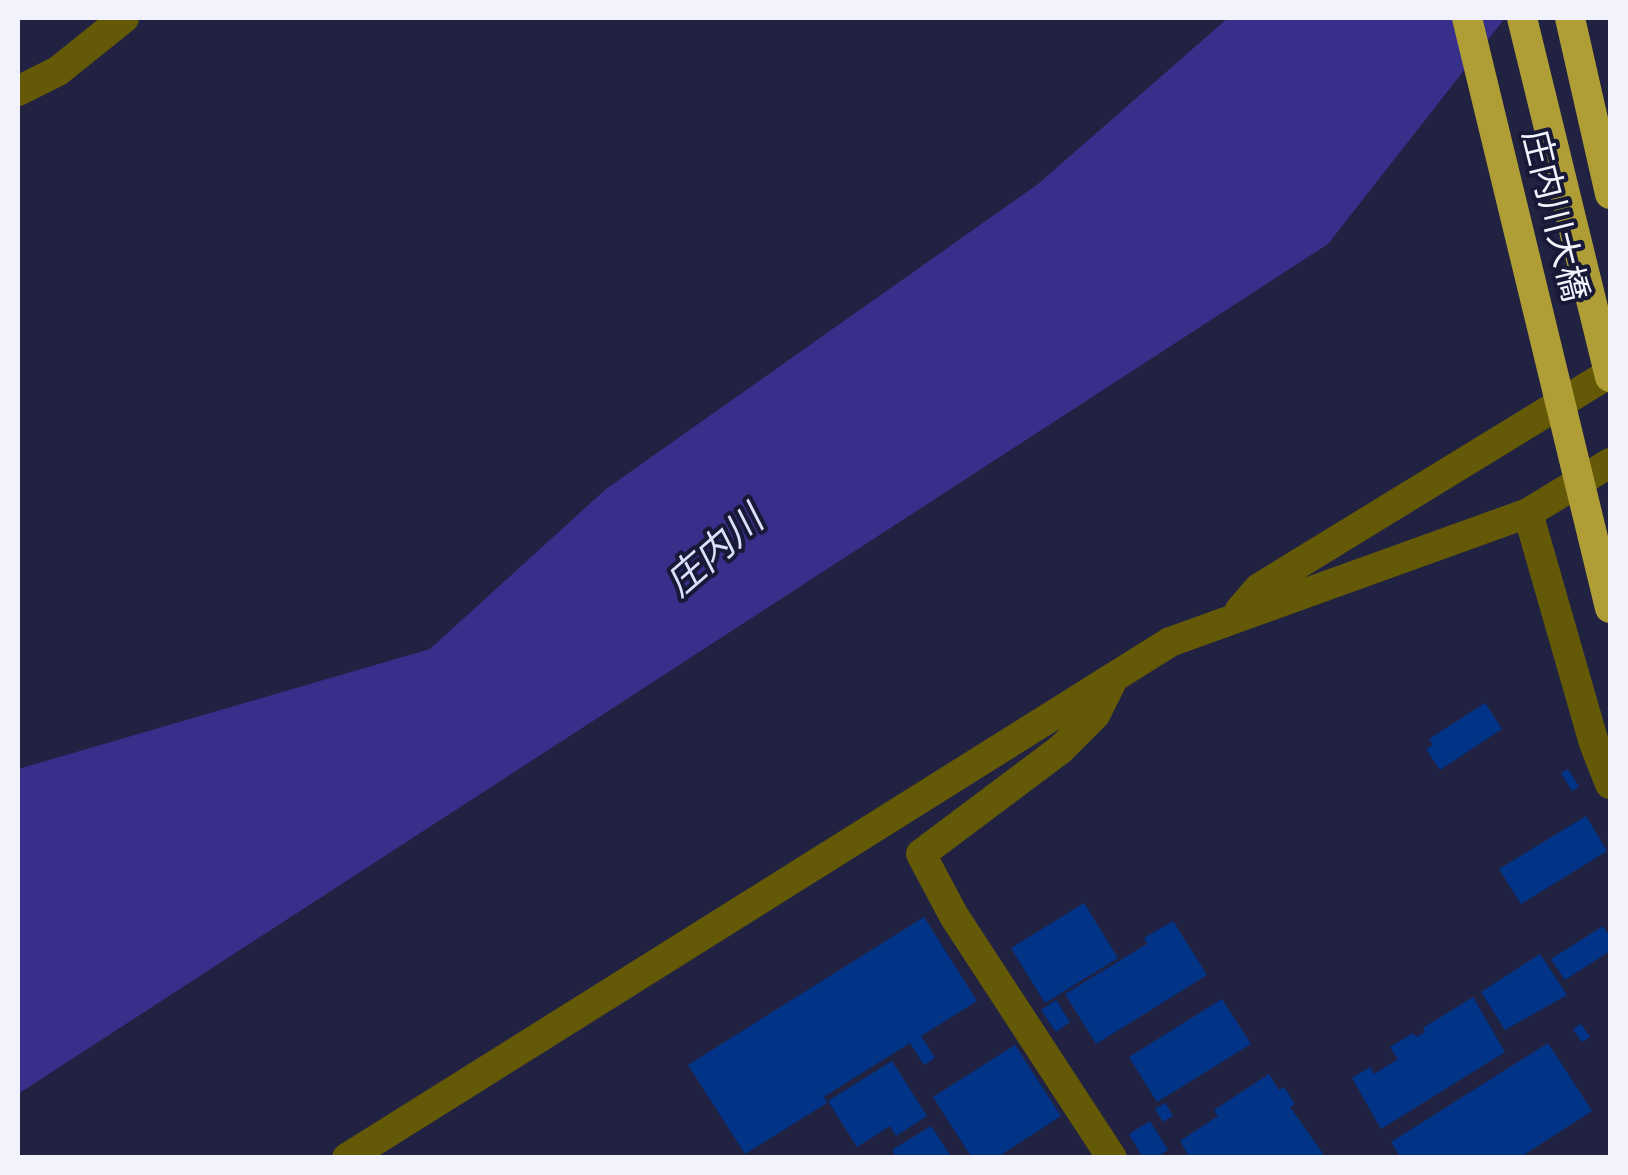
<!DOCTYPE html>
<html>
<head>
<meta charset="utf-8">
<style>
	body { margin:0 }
	#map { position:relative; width:1628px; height:1175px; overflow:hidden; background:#212242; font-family:"Archivo Narrow",sans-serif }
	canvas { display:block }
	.frame { position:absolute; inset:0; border:20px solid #f1f2fb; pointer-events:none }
</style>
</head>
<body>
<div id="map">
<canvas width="1628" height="1175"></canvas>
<div class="frame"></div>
</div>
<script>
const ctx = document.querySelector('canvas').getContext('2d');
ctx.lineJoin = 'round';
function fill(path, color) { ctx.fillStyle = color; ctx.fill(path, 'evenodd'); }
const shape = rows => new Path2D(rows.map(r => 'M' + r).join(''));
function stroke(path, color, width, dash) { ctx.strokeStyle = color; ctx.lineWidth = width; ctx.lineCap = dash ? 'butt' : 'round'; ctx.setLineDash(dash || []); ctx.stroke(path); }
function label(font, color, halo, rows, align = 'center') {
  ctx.font = font + ' "Archivo Narrow","Noto Sans JP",sans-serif'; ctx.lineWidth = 8; ctx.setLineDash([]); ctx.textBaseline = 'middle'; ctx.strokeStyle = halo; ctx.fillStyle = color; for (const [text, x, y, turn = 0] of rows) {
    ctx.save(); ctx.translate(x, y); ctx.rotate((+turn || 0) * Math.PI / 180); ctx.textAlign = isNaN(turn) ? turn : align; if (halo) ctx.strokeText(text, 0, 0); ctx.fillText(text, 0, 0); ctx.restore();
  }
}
fill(shape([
	[1228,18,1505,18,1328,244,18,1094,18,769,430,649,606,489,1038,184]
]), '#372f8a');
fill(shape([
	[1485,703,1502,729,1440,770,1426,749,1433,745,1429,739],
	[1568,769,1579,787,1572,791,1561,773],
	[1586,816,1607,851,1521,904,1499,869],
	[1084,903,1118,958,1045,1003,1011,948],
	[924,917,977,1001,921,1036,935,1058,924,1065,910,1043,825,1096,823,1094,827,1103,745,1154,688,1065],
	[1173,921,1207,975,1096,1044,1065,994,1147,944,1144,938],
	[1603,926,1607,933,1610,931,1610,951,1565,980,1551,959],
	[1540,954,1567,995,1505,1030,1481,992],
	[1473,997,1505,1052,1381,1129,1352,1078,1370,1067,1374,1074,1398,1059,1390,1047,1413,1033,1416,1037,1425,1032,1423,1028],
	[1222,999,1251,1044,1157,1102,1129,1057],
	[1056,1000,1070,1022,1056,1032,1041,1010],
	[1581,1024,1590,1037,1582,1042,1573,1029],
	[1548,1043,1592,1111,1519,1158,1401,1158,1391,1142],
	[1015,1045,1061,1116,996,1158,972,1158,933,1097],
	[892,1061,927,1116,896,1136,890,1126,857,1147,828,1101],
	[1269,1074,1279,1090,1284,1087,1295,1104,1290,1107,1326,1158,1190,1158,1180,1141,1218,1116,1214,1110],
	[1165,1103,1173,1116,1163,1122,1155,1109],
	[1150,1121,1168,1150,1156,1158,1143,1158,1129,1134],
	[931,1126,952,1158,897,1158,892,1150]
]), '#013486');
stroke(shape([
	[18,91,58,71,124,18],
	[1528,513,1594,743,1610,784],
	[1240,610,1259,588,1610,373],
	[347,1158,1170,642,1528,513,1610,463],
	[1112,1158,954,916,921,854,1061,749,1095,715,1113,679]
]), '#645907', 30);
stroke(shape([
	[1467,18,1610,608],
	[1522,18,1610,377],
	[1570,18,1610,194]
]), '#ae9e35', 30);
label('35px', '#f1f2fb', '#181837', [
	["庄内川大橋",1553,216,76]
]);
label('italic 38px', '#dcdff9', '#181837', [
	["庄内川",716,553,-41]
]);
</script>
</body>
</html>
